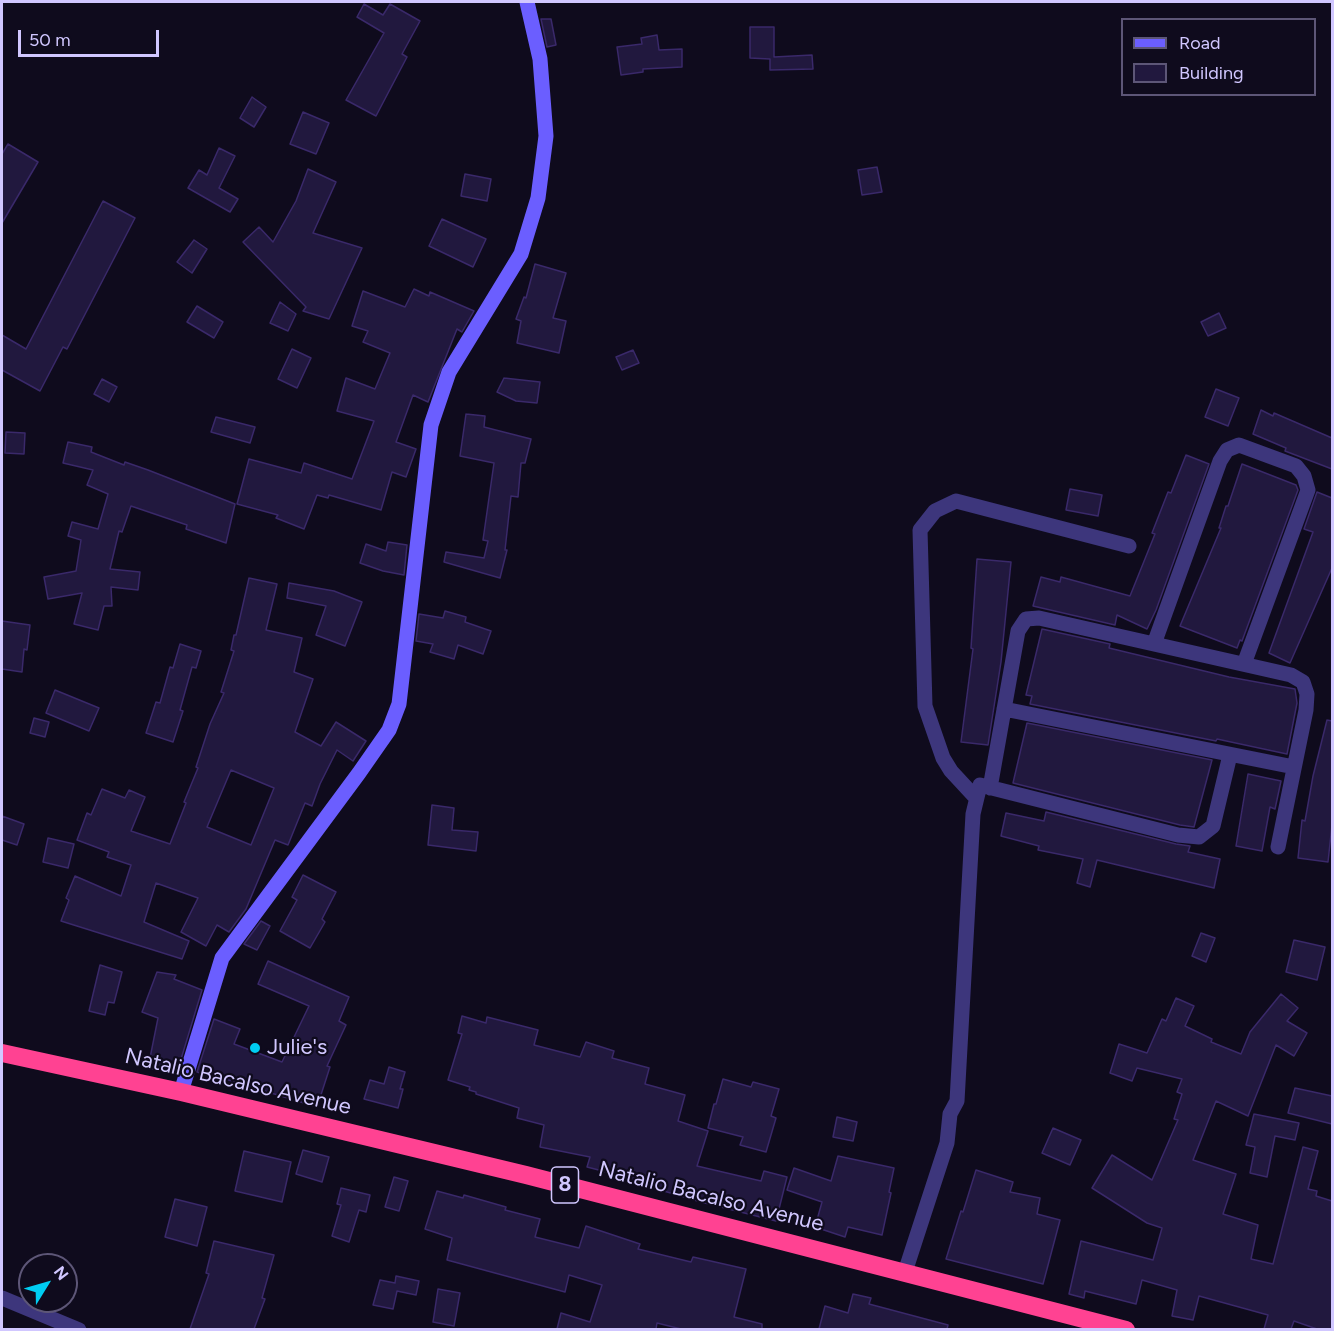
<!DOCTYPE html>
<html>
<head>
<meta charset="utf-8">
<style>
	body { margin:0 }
	#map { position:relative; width:1334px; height:1331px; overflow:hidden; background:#0f0b1d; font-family:Figtree,sans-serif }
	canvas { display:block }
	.frame { position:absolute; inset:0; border:3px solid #d1c7ff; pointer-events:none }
	.legend { position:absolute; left:1121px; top:18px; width:195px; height:78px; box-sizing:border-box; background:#0f0b1d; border:2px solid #5d5677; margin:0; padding:8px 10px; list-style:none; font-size:18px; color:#d1c7ff }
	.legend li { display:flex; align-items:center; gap:12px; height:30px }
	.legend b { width:30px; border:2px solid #5d5677 }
	.north { position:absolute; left:18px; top:1253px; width:60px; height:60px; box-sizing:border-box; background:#0f0b1d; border:2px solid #5d5677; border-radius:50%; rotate:53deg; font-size:16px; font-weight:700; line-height:24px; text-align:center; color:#d1c7ff }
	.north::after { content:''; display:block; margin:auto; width:21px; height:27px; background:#00cdf2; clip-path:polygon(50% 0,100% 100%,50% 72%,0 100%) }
	.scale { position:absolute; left:18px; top:30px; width:141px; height:27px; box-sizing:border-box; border:3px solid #d1c7ff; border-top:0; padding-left:8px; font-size:18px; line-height:21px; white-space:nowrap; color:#d1c7ff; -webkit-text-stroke:4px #0f0b1d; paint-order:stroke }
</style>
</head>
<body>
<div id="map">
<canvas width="1334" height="1331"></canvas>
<div class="frame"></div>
<ul class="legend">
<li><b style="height:8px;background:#6b5eff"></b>Road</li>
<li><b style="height:16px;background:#21183e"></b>Building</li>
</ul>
<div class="north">N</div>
<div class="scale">50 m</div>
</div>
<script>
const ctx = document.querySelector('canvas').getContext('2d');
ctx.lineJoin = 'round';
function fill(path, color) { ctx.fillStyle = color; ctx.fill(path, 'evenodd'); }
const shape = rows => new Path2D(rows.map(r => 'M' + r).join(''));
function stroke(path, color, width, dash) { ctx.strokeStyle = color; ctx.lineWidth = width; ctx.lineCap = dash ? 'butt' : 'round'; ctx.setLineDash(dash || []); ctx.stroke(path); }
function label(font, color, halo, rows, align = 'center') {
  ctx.font = font + ' Figtree,sans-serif'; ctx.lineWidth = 4.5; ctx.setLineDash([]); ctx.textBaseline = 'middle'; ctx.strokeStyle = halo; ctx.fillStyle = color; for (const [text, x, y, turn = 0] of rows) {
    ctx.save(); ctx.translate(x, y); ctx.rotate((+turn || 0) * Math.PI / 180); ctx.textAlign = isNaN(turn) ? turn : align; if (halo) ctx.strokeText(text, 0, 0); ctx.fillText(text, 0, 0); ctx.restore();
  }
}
const building = shape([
	[364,4,383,15,390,4,420,21,402,54,407,57,376,116,346,100,384,33,357,17,364,4],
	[541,19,551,19,556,45,547,47,541,19],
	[750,27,774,27,774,57,812,55,813,69,770,70,770,59,750,58,750,27],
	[657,35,659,50,682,49,682,67,643,69,643,72,621,75,617,47,642,44,641,38,657,35],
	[252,97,266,107,254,127,240,118,252,97],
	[303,112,329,123,316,154,290,144,303,112],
	[8,144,38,162,2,223,2,154,8,144],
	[219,148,235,156,219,188,238,199,230,212,188,188,199,170,207,175,219,148],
	[877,167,882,192,862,195,858,170,877,167],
	[308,169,336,182,313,233,362,248,329,319,303,311,306,307,243,242,259,227,273,242,296,201,308,169],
	[465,174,491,179,487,201,461,196,465,174],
	[103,201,135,218,67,349,63,347,40,391,2,370,2,335,26,349,103,201],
	[442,219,486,239,473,267,429,246,442,219],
	[194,240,207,249,192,273,177,262,194,240],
	[535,264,566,273,553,318,566,321,559,353,517,343,521,321,516,319,524,297,526,298,535,264],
	[414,289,429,296,430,292,474,311,462,332,457,329,428,402,413,395,396,442,416,449,406,477,392,472,381,510,329,495,328,498,317,495,304,529,276,518,278,515,237,504,249,459,301,473,304,463,352,479,374,421,337,411,346,378,375,389,390,353,363,342,368,331,352,326,363,291,405,307,414,289],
	[280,302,296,314,288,331,270,323,280,302],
	[197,306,223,322,214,338,187,322,197,306],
	[1219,313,1226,328,1208,336,1201,322,1219,313],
	[292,349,311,358,297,388,278,379,292,349],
	[633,350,639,363,622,370,616,357,633,350],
	[504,378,540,382,537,403,516,401,497,392,504,378],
	[102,379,117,387,109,402,94,394,102,379],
	[1216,389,1239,398,1228,426,1205,417,1216,389],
	[1261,410,1273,416,1274,413,1332,438,1332,469,1285,451,1286,448,1253,434,1261,410],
	[466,414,485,416,484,427,531,439,525,463,521,463,518,497,511,496,505,550,507,550,500,578,444,562,446,552,484,558,488,541,483,540,494,463,460,456,466,414],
	[216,417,255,427,250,443,211,432,216,417],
	[6,432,25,433,24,454,5,453,6,432],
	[68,442,92,447,91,452,124,465,125,462,148,470,235,504,226,543,186,529,187,525,131,506,122,532,119,531,110,569,140,572,138,590,111,587,112,606,104,606,98,630,74,624,82,593,48,599,44,577,76,571,81,540,68,536,72,522,98,529,108,494,87,485,93,470,63,463,68,442],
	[1186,455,1209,464,1156,610,1147,629,1117,615,1115,625,1033,606,1041,577,1060,582,1061,577,1130,596,1155,534,1152,533,1168,492,1171,493,1186,455],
	[1242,464,1296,485,1298,490,1242,641,1240,640,1237,648,1180,626,1221,528,1219,528,1226,506,1228,506,1242,464],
	[1070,489,1102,495,1098,516,1066,510,1070,489],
	[1317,492,1332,498,1332,568,1290,663,1269,653,1313,532,1304,529,1317,492],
	[388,542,407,545,404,575,383,571,360,563,366,544,386,551,388,542],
	[977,559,1011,562,1001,662,988,745,961,742,973,649,971,648,977,559],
	[249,578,277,584,266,630,302,638,294,672,313,679,295,732,321,746,336,722,366,741,353,761,337,750,320,784,312,806,305,803,288,845,275,840,246,909,229,932,217,925,206,946,181,932,198,898,156,883,144,922,189,941,182,959,61,921,69,900,66,898,75,876,121,896,131,865,107,857,109,852,77,840,87,813,91,815,102,789,125,798,129,790,145,797,131,831,170,844,186,803,184,802,198,768,196,767,210,724,224,693,221,692,234,651,231,650,234,635,236,635,249,578],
	[231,770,274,788,251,845,207,827,231,770],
	[289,583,334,591,362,602,345,646,316,635,326,606,287,598,289,583],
	[445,611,466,617,465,622,491,631,483,654,458,645,454,659,430,652,433,644,416,641,419,614,443,618,445,611],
	[2,621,30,625,27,650,24,649,22,672,2,669,2,621],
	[1042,629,1110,644,1109,648,1229,677,1295,689,1297,703,1287,754,1217,739,1216,741,1030,704,1032,696,1026,695,1042,629],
	[180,644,201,651,196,668,192,667,180,710,183,711,173,742,146,733,156,702,160,703,170,667,173,668,180,644],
	[55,690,99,708,89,731,46,713,55,690],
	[34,718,49,722,45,737,30,733,34,718],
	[1327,720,1332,721,1332,825,1328,862,1298,858,1302,820,1305,821,1313,776,1327,720],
	[1027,723,1212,760,1194,827,1180,825,1013,783,1027,723],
	[1248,774,1281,781,1275,809,1270,807,1262,851,1236,846,1248,774],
	[432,805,454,808,452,830,478,832,476,851,428,845,432,805],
	[1046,812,1176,844,1190,846,1188,852,1220,859,1214,888,1097,860,1090,887,1077,883,1083,859,1038,850,1039,846,1001,836,1006,813,1044,821,1046,812],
	[2,816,24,824,17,845,2,840,2,816],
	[48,838,74,844,68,868,43,862,48,838],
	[303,875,336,892,322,919,325,922,310,948,280,931,297,900,292,897,303,875],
	[261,921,270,926,257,950,244,944,261,921],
	[1201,933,1215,938,1206,962,1192,956,1201,933],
	[1294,940,1325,947,1317,980,1286,972,1294,940],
	[268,961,349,997,339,1021,346,1025,327,1066,330,1067,317,1107,222,1078,221,1080,197,1072,214,1019,240,1029,234,1044,282,1062,309,1006,258,984,268,961],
	[100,965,122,972,114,1003,108,1002,105,1015,89,1011,100,965],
	[157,972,176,975,174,979,202,990,178,1069,165,1066,164,1071,148,1068,158,1018,142,1012,157,972],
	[1281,994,1298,1008,1287,1021,1307,1033,1294,1056,1276,1045,1248,1116,1216,1101,1193,1160,1236,1174,1223,1214,1258,1225,1251,1259,1273,1264,1303,1147,1318,1151,1308,1189,1317,1191,1316,1196,1332,1201,1332,1329,1317,1329,1294,1321,1291,1329,1264,1329,1268,1315,1199,1296,1193,1320,1172,1316,1177,1290,1142,1280,1136,1304,1085,1291,1084,1298,1069,1294,1081,1241,1153,1260,1162,1228,1147,1223,1092,1188,1112,1155,1152,1180,1178,1120,1174,1119,1182,1094,1177,1092,1182,1079,1137,1068,1132,1081,1110,1073,1119,1044,1147,1053,1162,1019,1166,1021,1176,998,1194,1006,1185,1026,1212,1039,1211,1042,1241,1054,1250,1032,1281,994],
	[462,1016,486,1023,487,1017,538,1030,534,1045,580,1057,586,1042,614,1051,612,1058,649,1068,645,1084,685,1095,678,1121,708,1131,697,1166,761,1181,764,1171,787,1177,776,1221,701,1202,630,1181,630,1178,587,1167,590,1157,540,1147,544,1125,517,1118,519,1108,476,1094,476,1092,469,1090,470,1087,448,1080,462,1034,458,1033,462,1016],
	[389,1067,405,1072,400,1089,403,1089,398,1108,364,1099,370,1080,384,1084,389,1067],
	[723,1079,751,1087,753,1082,779,1089,771,1116,776,1118,766,1152,740,1145,743,1137,708,1128,714,1104,716,1104,723,1079],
	[1295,1088,1332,1096,1332,1124,1288,1113,1295,1088],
	[1254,1114,1299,1123,1295,1140,1275,1136,1267,1177,1250,1173,1255,1147,1246,1145,1254,1114],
	[837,1117,857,1122,853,1141,833,1137,837,1117],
	[1053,1128,1081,1140,1070,1165,1042,1153,1053,1128],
	[303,1150,329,1157,322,1182,296,1174,303,1150],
	[244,1151,291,1162,282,1202,235,1191,244,1151],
	[838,1156,894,1168,889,1192,891,1193,882,1235,848,1227,845,1237,815,1227,822,1202,787,1190,794,1168,831,1181,838,1156],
	[976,1170,1013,1182,1010,1192,1040,1198,1037,1214,1060,1220,1043,1284,946,1259,961,1211,963,1212,976,1170],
	[394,1177,408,1181,399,1211,385,1207,394,1177],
	[341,1188,370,1195,366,1212,359,1210,349,1242,332,1236,341,1205,337,1204,341,1188],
	[437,1191,463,1198,464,1195,506,1207,505,1210,540,1219,535,1237,579,1248,586,1226,640,1244,638,1249,691,1262,693,1257,746,1269,734,1317,762,1324,762,1329,681,1329,657,1323,656,1329,557,1329,561,1313,590,1322,602,1285,569,1275,565,1292,447,1260,452,1238,425,1229,437,1191],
	[175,1199,207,1207,197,1246,165,1237,175,1199],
	[214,1241,274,1255,262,1298,265,1299,254,1329,190,1329,209,1274,206,1273,214,1241],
	[396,1276,419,1281,416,1295,397,1291,393,1309,373,1305,380,1280,395,1283,396,1276],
	[438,1289,460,1293,454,1326,433,1322,438,1289],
	[853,1294,871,1298,869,1304,948,1325,947,1329,819,1329,825,1306,848,1313,853,1294]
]);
fill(building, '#21183e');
stroke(building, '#3a296a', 1.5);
stroke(shape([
	[1154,644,1220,461,1227,450,1239,445,1296,466,1304,476,1308,490,1244,664],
	[1004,709,1294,767],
	[990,788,1018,631,1026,619,1039,618,1291,675,1303,682,1307,694,1306,710,1278,847],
	[976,798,951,771,943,758,925,706,920,530,935,511,956,501,1129,546],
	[905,1272,947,1143,950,1114,957,1101,973,814,980,785,1178,835,1199,837,1213,826,1230,755],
	[2,1298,79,1330]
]), '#3d367c', 15);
stroke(shape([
	[181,1092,222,958,359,773,389,730,399,704,431,425,449,372,521,254,538,198,546,136,540,59,527,2]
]), '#6b5eff', 15);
stroke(shape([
	[2,1053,181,1092,526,1175,1126,1330]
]), '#ff4292', 18);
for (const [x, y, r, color] of [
	[255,1048,6,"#00cdf2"]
]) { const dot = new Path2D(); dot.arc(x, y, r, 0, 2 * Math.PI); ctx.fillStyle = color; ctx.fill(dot); stroke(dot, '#0f0b1d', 2); }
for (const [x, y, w] of [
	[565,1185,27]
]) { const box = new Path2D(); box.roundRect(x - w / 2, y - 18, w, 36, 4.5); ctx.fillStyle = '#0f0b1d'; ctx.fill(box); stroke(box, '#d1c7ff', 1.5); }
label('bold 21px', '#d1c7ff', null, [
	["8",565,1185]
]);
label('22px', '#d1c7ff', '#0f0b1d', [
	["Julie's",267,1048]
], 'left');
label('22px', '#d1c7ff', '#0f0b1d', [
	["Natalio Bacalso Avenue",238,1082,13],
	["Natalio Bacalso Avenue",711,1197,14]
]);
</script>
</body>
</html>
